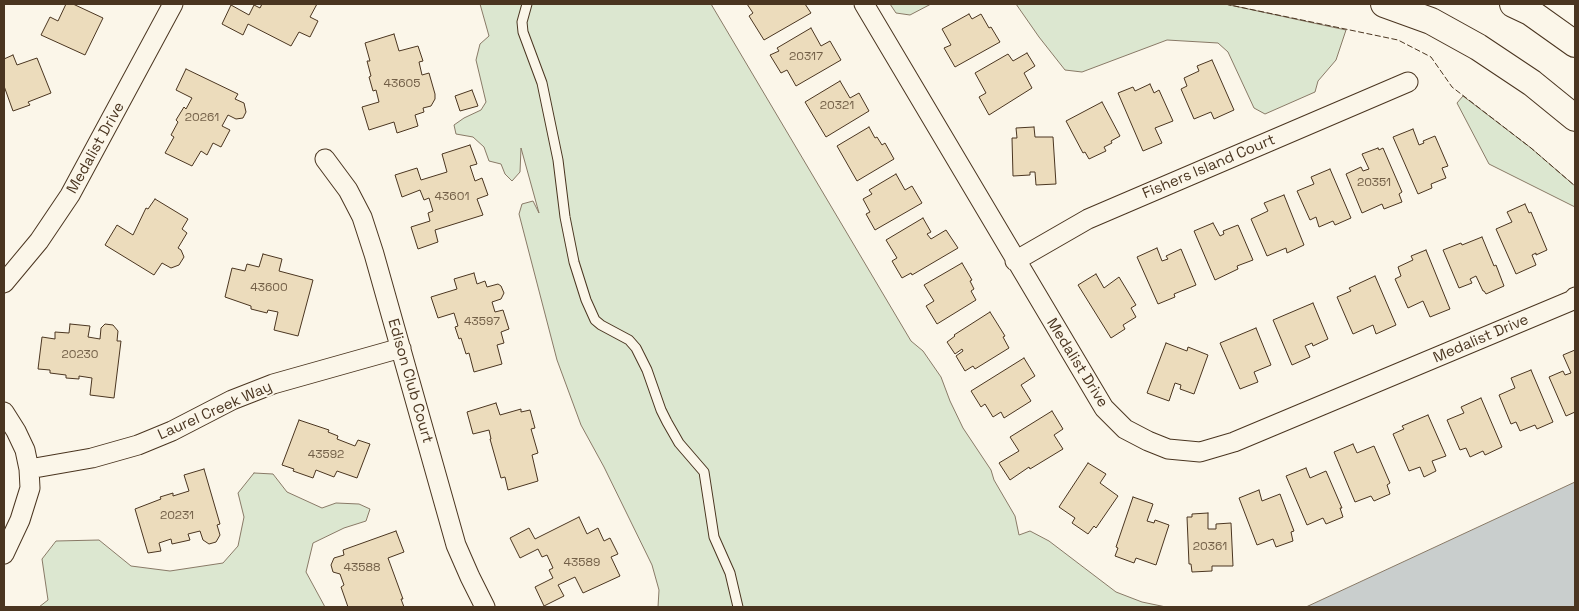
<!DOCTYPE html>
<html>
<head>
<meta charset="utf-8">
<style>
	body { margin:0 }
	#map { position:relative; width:1579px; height:611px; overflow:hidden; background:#fbf6e9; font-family:"Space Grotesk",sans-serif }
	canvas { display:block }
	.frame { position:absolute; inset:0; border:5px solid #4a3520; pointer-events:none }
</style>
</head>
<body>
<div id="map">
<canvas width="1579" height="611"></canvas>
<div class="frame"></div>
</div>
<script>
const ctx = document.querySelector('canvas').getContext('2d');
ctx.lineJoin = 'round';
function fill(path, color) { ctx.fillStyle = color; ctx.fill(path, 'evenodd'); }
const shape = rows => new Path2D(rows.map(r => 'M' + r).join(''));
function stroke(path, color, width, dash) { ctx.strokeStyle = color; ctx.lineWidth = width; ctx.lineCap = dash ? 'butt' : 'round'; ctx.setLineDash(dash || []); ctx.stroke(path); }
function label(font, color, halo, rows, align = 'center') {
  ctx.font = font + ' "Space Grotesk",sans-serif'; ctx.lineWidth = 4; ctx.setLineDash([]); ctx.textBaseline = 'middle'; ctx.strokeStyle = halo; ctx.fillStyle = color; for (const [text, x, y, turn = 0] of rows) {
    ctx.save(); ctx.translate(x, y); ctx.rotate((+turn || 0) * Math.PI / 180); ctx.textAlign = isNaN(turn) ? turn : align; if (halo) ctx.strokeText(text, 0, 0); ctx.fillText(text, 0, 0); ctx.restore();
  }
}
const green = shape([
	[480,4,711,4,911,341,923,351,941,377,950,401,963,428,991,470,994,480,1015,516,1019,535,1030,531,1049,541,1116,592,1142,602,1166,607,658,607,659,590,652,565,604,467,581,425,557,360,519,214,522,204,533,201,539,213,521,148,520,172,512,181,505,174,501,164,489,161,484,147,473,137,456,134,454,125,464,118,481,110,486,102,476,60,480,44,489,36,480,4],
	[890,4,931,4,910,15,896,13,890,4],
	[1016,4,1225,4,1346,30,1336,60,1318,81,1315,92,1265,114,1254,108,1228,52,1218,43,1167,40,1082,72,1065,70,1039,37,1016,4],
	[1463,96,1531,148,1575,186,1575,207,1489,164,1457,103,1463,96],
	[254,473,273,474,287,492,322,508,336,503,359,504,370,509,366,521,344,528,313,543,306,572,325,607,39,607,48,600,42,559,56,541,99,540,131,566,170,571,223,563,238,546,244,517,238,493,254,473]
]);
fill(green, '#dce7d0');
stroke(green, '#887966', 1);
const water = shape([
	[1575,482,1575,607,1306,607,1575,482]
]);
fill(water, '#c9cecd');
stroke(water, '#887966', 1);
const building = shape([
	[66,4,73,4,103,18,85,55,41,35,50,17,58,21,66,4],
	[262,4,317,4,310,17,318,21,310,37,299,32,291,46,248,24,243,35,222,24,231,5,249,15,254,5,260,8,262,4],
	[747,4,805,4,811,13,764,40,749,16,753,13,747,4],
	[969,14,972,19,981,14,989,28,991,27,1000,42,955,67,944,48,951,45,942,29,969,14],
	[811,28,821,46,830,41,841,60,796,86,787,70,781,73,770,55,779,51,777,48,811,28],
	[394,34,399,51,418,46,423,61,419,62,422,75,429,73,435,94,435,99,431,106,423,108,424,112,415,115,418,126,397,133,394,122,369,130,362,107,379,102,376,90,373,91,369,77,371,76,367,61,370,61,365,43,394,34],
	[1027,53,1035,66,1024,73,1032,88,989,115,979,97,986,93,975,73,1008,54,1013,61,1027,53],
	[13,55,17,65,37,58,51,93,28,102,30,105,13,111,4,86,4,59,13,55],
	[1212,60,1234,110,1214,119,1211,112,1194,119,1181,89,1187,86,1184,78,1199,71,1197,66,1212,60],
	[186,69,238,94,235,99,244,103,246,112,243,118,236,119,228,115,222,126,230,130,221,147,213,143,207,155,201,151,192,166,165,153,174,137,171,135,178,122,176,120,184,107,186,109,192,98,176,90,186,69],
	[840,81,850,98,859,93,869,111,826,137,805,102,840,81],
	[1150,84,1154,93,1159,90,1173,121,1155,128,1162,143,1143,151,1118,93,1133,87,1135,91,1150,84],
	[472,90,478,106,460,111,455,96,472,90],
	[1102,102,1120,136,1111,141,1112,143,1104,147,1106,151,1089,159,1085,152,1083,153,1066,121,1102,102],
	[869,127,875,138,877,137,882,145,885,143,894,159,857,181,837,146,869,127],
	[1034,127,1035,137,1053,137,1056,184,1036,185,1035,172,1030,172,1030,175,1013,176,1012,138,1017,138,1016,128,1034,127],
	[1413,129,1419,145,1424,143,1423,141,1435,136,1448,166,1442,168,1446,178,1431,184,1432,188,1418,194,1393,137,1413,129],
	[470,145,477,164,470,166,475,181,482,178,488,195,477,199,483,215,435,230,438,242,418,249,411,227,430,221,428,213,433,211,429,198,424,200,420,190,402,197,395,175,417,168,421,180,447,172,442,154,470,145],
	[1378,148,1379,150,1383,148,1402,192,1399,194,1402,202,1384,209,1382,204,1362,213,1346,174,1361,167,1363,171,1369,169,1362,154,1378,148],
	[1330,169,1351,218,1335,225,1333,221,1319,227,1316,217,1310,220,1297,191,1314,184,1311,177,1330,169],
	[896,174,905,190,912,186,922,203,875,230,866,214,870,212,863,199,872,194,869,190,896,174],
	[1284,195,1304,245,1287,253,1286,248,1267,256,1251,219,1268,211,1264,203,1284,195],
	[155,199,188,219,182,229,187,233,178,248,181,250,184,257,179,265,171,268,162,263,154,275,105,245,117,225,133,235,146,208,148,209,155,199],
	[1525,204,1529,213,1531,212,1547,250,1536,255,1536,253,1532,255,1536,265,1516,274,1496,229,1512,222,1507,212,1525,204],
	[923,218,931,232,927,234,931,239,946,230,958,248,912,275,911,273,902,278,892,261,897,258,886,240,923,218],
	[1213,223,1220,236,1224,234,1223,231,1238,225,1253,260,1237,266,1238,269,1215,280,1194,231,1213,223],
	[1482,237,1494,266,1496,265,1504,286,1486,294,1484,291,1483,291,1476,276,1470,279,1472,283,1459,288,1443,250,1461,243,1462,245,1482,237],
	[1157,248,1162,261,1168,259,1166,256,1181,249,1196,285,1174,294,1175,297,1158,304,1137,257,1157,248],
	[1426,250,1450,309,1430,317,1423,301,1408,308,1395,279,1401,276,1398,267,1413,260,1411,256,1426,250],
	[263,254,282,259,279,271,313,280,298,336,274,330,278,312,268,310,267,313,251,309,251,306,225,297,232,268,245,271,247,264,259,267,263,254],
	[962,263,972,280,970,281,974,289,971,291,976,300,937,324,926,306,934,301,924,285,962,263],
	[474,273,477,284,485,281,487,287,498,284,501,286,504,293,501,299,492,302,495,312,503,310,509,329,501,332,504,343,497,345,502,364,474,372,469,353,466,354,461,338,459,339,455,327,458,326,454,313,438,318,431,297,457,289,454,279,474,273],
	[1096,274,1104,288,1119,277,1136,305,1131,308,1136,317,1123,325,1125,329,1111,338,1078,285,1096,274],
	[1375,276,1396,325,1376,334,1373,325,1353,334,1337,297,1351,291,1349,288,1375,276],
	[1313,303,1328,339,1313,346,1312,343,1305,346,1310,357,1292,365,1273,320,1313,303],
	[990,312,1005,336,1003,337,1009,348,975,369,973,366,965,371,956,356,963,351,962,349,955,354,947,342,955,336,954,335,990,312],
	[70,324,90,326,88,337,100,339,101,328,105,324,113,325,118,331,117,341,121,341,114,398,90,395,92,378,79,376,79,379,66,378,66,375,50,373,50,370,38,369,42,337,55,339,55,332,69,333,70,324],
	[1256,328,1271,365,1254,372,1258,382,1240,389,1220,343,1256,328],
	[1166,343,1187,351,1188,347,1208,355,1194,394,1180,389,1181,385,1175,383,1169,401,1147,393,1166,343],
	[1575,350,1575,412,1566,416,1549,377,1563,371,1565,375,1571,373,1563,355,1575,350],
	[1024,358,1035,376,1021,385,1031,401,1004,418,1001,412,993,417,985,404,981,407,971,391,1024,358],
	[1531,370,1553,422,1537,429,1535,425,1520,431,1516,422,1511,424,1499,395,1515,388,1511,378,1531,370],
	[1481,398,1502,447,1485,455,1483,451,1470,457,1466,448,1460,450,1447,420,1464,413,1461,407,1481,398],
	[496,403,500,415,521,409,521,412,530,410,535,428,531,429,538,453,532,455,538,481,508,490,505,477,501,478,490,439,491,439,489,430,473,434,467,412,496,403],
	[1052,411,1063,429,1054,435,1063,449,1030,469,1029,467,1010,480,999,463,1019,451,1010,437,1052,411],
	[1428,415,1446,456,1432,461,1436,471,1424,477,1420,467,1409,471,1393,434,1404,429,1402,426,1428,415],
	[299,420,329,430,328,432,338,436,337,439,355,446,358,440,370,444,357,478,337,471,334,477,316,470,313,478,293,471,294,469,282,465,299,420],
	[1353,444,1357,453,1374,446,1390,483,1387,485,1390,494,1374,501,1371,496,1355,502,1334,452,1353,444],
	[1088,463,1106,474,1100,483,1118,496,1096,528,1094,526,1088,534,1072,523,1075,518,1059,507,1088,463],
	[1306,468,1310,478,1326,471,1342,508,1340,508,1343,517,1326,524,1323,518,1307,525,1286,476,1306,468],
	[204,469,220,524,217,525,220,535,216,542,209,544,203,540,200,531,188,534,190,540,172,544,171,539,159,543,161,551,148,553,135,509,161,499,160,497,173,493,173,496,189,491,184,475,204,469],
	[1259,490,1262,501,1280,494,1294,531,1291,532,1293,541,1276,547,1273,539,1257,545,1239,498,1259,490],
	[1133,497,1153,504,1147,521,1154,523,1155,520,1169,525,1156,565,1136,558,1134,563,1115,556,1118,548,1116,547,1133,497],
	[1208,513,1208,529,1216,529,1216,524,1231,523,1233,566,1212,566,1212,571,1192,572,1191,564,1189,564,1187,517,1192,517,1192,514,1208,513],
	[579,517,587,534,598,528,604,541,610,538,618,554,611,557,620,576,583,593,575,577,558,585,564,596,544,606,535,587,553,578,549,570,553,568,547,555,542,557,538,549,520,558,510,538,529,528,535,539,579,517],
	[396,531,404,552,388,558,403,599,401,599,404,607,348,607,341,587,344,585,340,574,333,572,331,565,334,558,344,555,343,550,396,531]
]);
fill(building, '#ecdcbc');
stroke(building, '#4a3520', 1);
const service = shape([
	[527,4,522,22,523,32,542,83,558,160,565,217,574,262,586,300,595,320,601,325,629,340,636,348,647,370,661,410,667,422,679,443,704,472,714,537,730,573,738,607]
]);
const minor = shape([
	[864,4,1104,408,1125,429,1148,441,1168,449,1200,452,1234,442,1573,300,1575,297],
	[325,159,348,190,362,217,374,254,456,545,470,577,485,607],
	[1015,261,1088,219,1408,82],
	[4,283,39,241,70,195,173,4],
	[4,412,16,431,25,450,29,469,30,488,20,520,4,554],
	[29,469,92,458,138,445,172,431,232,400,273,384,401,348]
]);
const secondary = shape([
	[1384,4,1431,21,1478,47,1532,83,1575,118],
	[1513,4,1530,12,1575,44]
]);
stroke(service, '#4a3520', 11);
stroke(minor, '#4a3520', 21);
stroke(secondary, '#4a3520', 28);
stroke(service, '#fbf6e9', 9);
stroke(minor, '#fbf6e9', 19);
stroke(secondary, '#fbf6e9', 26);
stroke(shape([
	[1225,4,1398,40,1431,57,1452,87,1531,148,1575,186]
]), '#4a3520', 1, [6, 2.5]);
label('12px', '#725f47', null, [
	["20317",806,57],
	["43605",402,84],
	["20321",837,106],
	["20261",202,118],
	["20351",1374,183],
	["43601",452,197],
	["43600",269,288],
	["43597",482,322],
	["20230",80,355],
	["43592",326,455],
	["20231",177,516],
	["20361",1210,547],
	["43589",582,563],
	["43588",362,568]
]);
label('15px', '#4a3520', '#fbf6e9', [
	["Medalist Drive",96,148,-61],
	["Fishers Island Court",1209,167,-23],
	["Medalist Drive",1481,339,-23],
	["Medalist Drive",1077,363,58],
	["Edison Club Court",410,381,74],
	["Laurel Creek Way",215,411,-24]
]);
</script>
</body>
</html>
